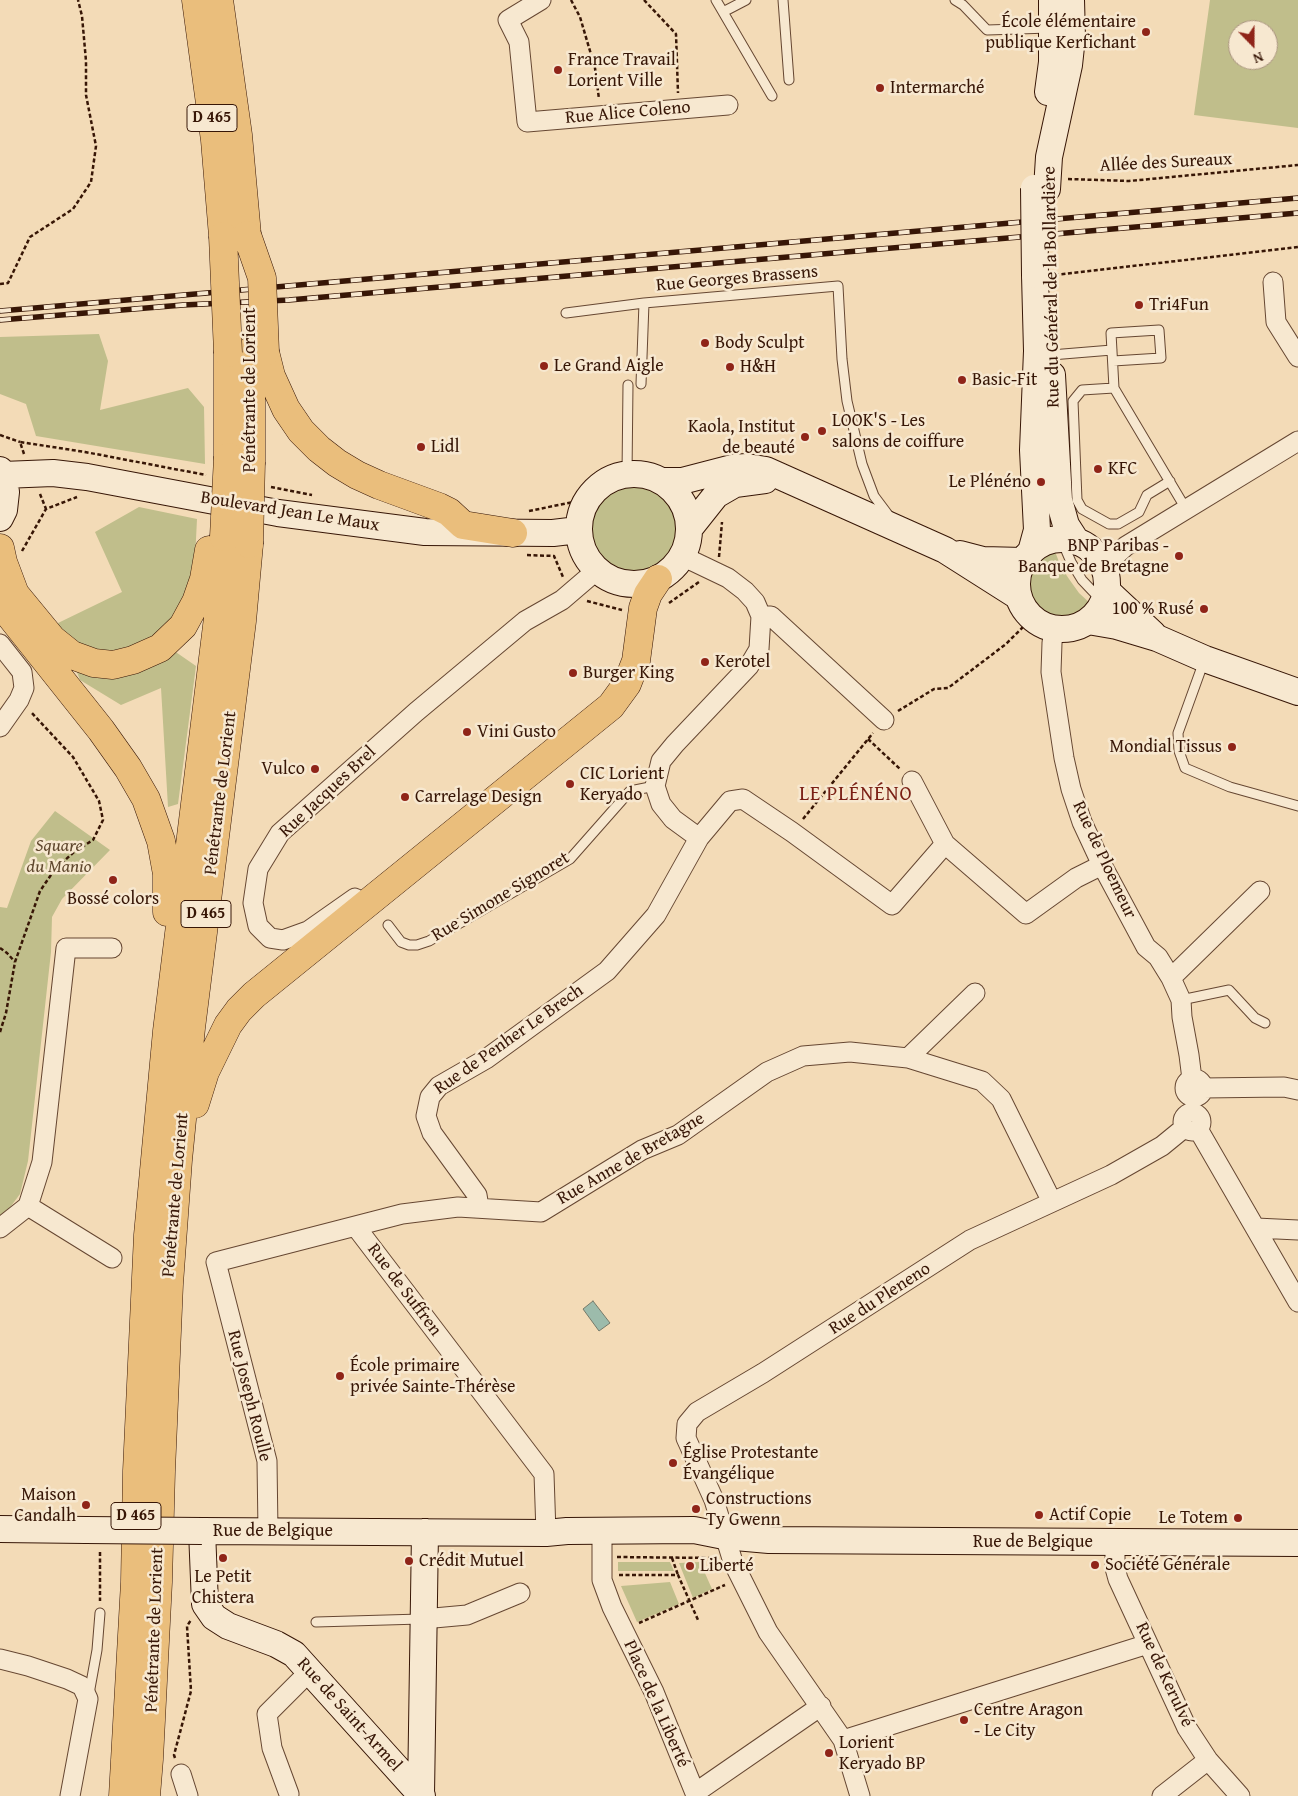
<!DOCTYPE html>
<html>
<head>
<meta charset="utf-8">
<style>
	body { margin:0 }
	#map { position:relative; width:1298px; height:1796px; overflow:hidden; background:#f3dbb7; font-family:"Gentium Book Plus",serif }
	canvas { display:block }
	.north { position:absolute; left:1228px; top:20px; width:50px; height:50px; box-sizing:border-box; background:#f7e8d0; border:1px solid #aa947f; border-radius:50%; rotate:158deg; font-size:14px; font-weight:700; line-height:20px; text-align:center; color:#371606 }
	.north::after { content:''; display:block; margin:auto; width:18px; height:22px; background:#8f2418; clip-path:polygon(50% 0,100% 100%,50% 72%,0 100%) }
</style>
</head>
<body>
<div id="map">
<canvas width="1298" height="1796"></canvas>
<div class="north">N</div>
</div>
<script>
const ctx = document.querySelector('canvas').getContext('2d');
ctx.lineJoin = 'round';
function fill(path, color) { ctx.fillStyle = color; ctx.fill(path, 'evenodd'); }
const shape = rows => new Path2D(rows.map(r => 'M' + r).join(''));
function stroke(path, color, width, dash) { ctx.strokeStyle = color; ctx.lineWidth = width; ctx.lineCap = dash ? 'butt' : 'round'; ctx.setLineDash(dash || []); ctx.stroke(path); }
function label(font, color, halo, rows, align = 'center') {
  ctx.font = font + ' "Gentium Book Plus",serif'; ctx.lineWidth = 5; ctx.setLineDash([]); ctx.textBaseline = 'middle'; ctx.strokeStyle = halo; ctx.fillStyle = color; for (const [text, x, y, turn = 0] of rows) {
    ctx.save(); ctx.translate(x, y); ctx.rotate((+turn || 0) * Math.PI / 180); ctx.textAlign = isNaN(turn) ? turn : align; if (halo) ctx.strokeText(text, 0, 0); ctx.fillText(text, 0, 0); ctx.restore();
  }
}
fill(shape([
	[1210,0,1298,0,1298,128,1194,115],
	[1238,30,1268,30,1268,60,1238,60],
	[99,334,108,361,100,410,188,388,204,407,205,464,36,436,26,404,0,394,0,337],
	'590 529a44 44 0 1 1 88 0a44 44 0 1 1-88 0Z',
	[139,507,197,519,194,580,179,611,154,637,196,666,178,804,168,807,161,688,121,705,80,680,58,623,122,592,95,532],
	[1054,549,1061,567,1069,579,1079,593,1092,605,1078,615,1067,618,1056,618,1047,614,1032,600,1029,592,1029,575,1034,566,1040,558],
	[55,811,110,850,62,899,52,917,51,952,28,1161,20,1194,0,1221,0,907,7,908,31,841],
	[618,1562,670,1562,674,1571,618,1571],
	[700,1562,712,1589,693,1598,679,1563],
	[670,1582,679,1604,637,1622,621,1586]
]), '#c0be8b');
const water = shape([
	[593,1301,610,1323,599,1331,583,1309,593,1301]
]);
fill(water, '#9cbbab');
stroke(water, '#747969', 1);
const lane = shape([
	[716,0,723,12,746,0],
	[783,0,789,80],
	[955,0,963,5,987,30,1050,28],
	[723,12,772,96],
	[566,313,644,303,838,286,842,359,847,401,862,464,874,496,889,516],
	[1051,355,1112,350],
	[1113,361,1161,358,1159,330,1111,333,1114,388,1186,509],
	[641,384,644,303],
	[1114,388,1082,390,1073,401,1077,500,1082,509,1109,524,1118,524,1139,512,1147,495,1170,481],
	[627,474,628,385],
	[1059,534,1071,562,1082,580,1101,600],
	[1204,661,1178,733,1179,751,1185,768,1230,787,1298,806],
	[388,925,401,942,409,945,417,945,429,941,570,859,630,791,655,786],
	[1181,1000,1229,990,1255,1018,1265,1023],
	[316,1622,421,1619],
	[89,1694,97,1650,100,1613]
]);
const street = shape([
	[541,0,508,20,519,42,527,122,728,105],
	[1273,282,1276,322,1298,357],
	[682,556,728,578,745,591,755,602,761,616,771,616,884,720],
	[1104,566,1126,546,1298,441],
	[1054,629,1052,643,1051,672,1064,758,1071,789,1082,822,1102,865,1146,947,1158,957,1171,978,1181,1000,1182,1017,1189,1055,1192,1079],
	[0,644,22,672,24,688,19,700,0,727],
	[912,781,945,844,1026,914,1076,878,1102,865],
	[699,838,673,819,661,804,655,786,661,761,675,744,749,666,759,649,761,616],
	[355,898,308,931,283,940,270,938,258,926,253,903,258,869,280,833,416,712,525,621,562,600,597,570],
	[1171,978,1260,891],
	[908,1058,975,993],
	'1185 1088a9 9 0 1 1 18 0a9 9 0 1 1-18 0Z',
	[1203,1088,1284,1087,1298,1090],
	'1183 1122a9 9 0 1 1 18 0a9 9 0 1 1-18 0Z',
	[1198,1129,1298,1302],
	[28,1206,112,1258],
	[479,1207,477,1195,432,1133,426,1116,430,1097,439,1086,486,1059,607,971,656,915,699,838,730,801,743,799,792,832,892,905,945,844],
	[356,1227,544,1474,546,1533],
	[0,1228,28,1206,42,1162,66,948,112,948],
	[1256,1228,1298,1230],
	[268,1531,267,1461,216,1262,402,1214,458,1207,541,1212,642,1150,678,1135,767,1072,803,1056,850,1052,908,1058,982,1081,1001,1099,1052,1202],
	[602,1541,602,1580,612,1607,654,1692,695,1793],
	[1115,1542,1115,1568,1118,1579,1187,1728,1208,1760,1240,1796],
	[423,1619,467,1615,520,1593],
	[0,1659,28,1666,67,1679,82,1686,88,1699,70,1796],
	[843,1740,1148,1644],
	[181,1774,188,1796],
	[695,1793,821,1706],
	[289,1794,272,1748,267,1714,310,1671],
	[860,1796,843,1740,768,1632,733,1562,714,1500,686,1438,687,1424,697,1412,763,1373,970,1240,1111,1175,1162,1146,1184,1128],
	[1162,1796,1208,1760]
]);
const secondary = shape([
	[1048,92,1052,62,1052,0],
	[1047,189,1049,157,1069,65,1072,37,1071,0],
	[1052,375,1059,500,1066,525,1077,542],
	[0,470,3,475,6,492,4,510,0,518],
	'579 529a55 55 0 1 1 110 0a55 55 0 1 1-110 0Z',
	[3,475,53,473,87,477,278,513,425,532,553,533,578,530],
	[661,481,682,481,732,468,747,467,766,470,945,550,1019,597],
	[689,529,716,495,735,484,765,480],
	'1017 584a45 45 0 1 1 90 0a45 45 0 1 1-90 0Z',
	[1031,552,1037,530,1033,450,1037,351,1035,275],
	[960,554,983,560,1023,561],
	[1107,591,1153,634],
	[1088,621,1117,626,1157,638,1205,659,1298,692],
	[0,1529,86,1530],
	[421,1794,425,1532],
	[422,1796,294,1654,276,1644,228,1626,214,1617,205,1604,202,1531,546,1533,567,1531,694,1530,724,1536,769,1540,1298,1543]
]);
const highway = shape([
	[196,0,215,140,223,236],
	[219,0,238,135,247,235],
	[251,351,251,462],
	[265,352,271,376,286,409,301,431,319,449,337,463,357,475,379,485,439,507,449,512,463,525,513,533],
	[228,457,228,353],
	[0,548,3,562,15,594,52,639,72,655,94,663,113,665,133,660,160,648,183,626,196,602,204,579,209,550],
	[0,603,101,730,128,768,146,799,161,841,167,874,167,912],
	[195,1104,205,1072,228,1025,239,1010,254,995,611,706,627,684,636,661,643,608,648,594,658,579],
	[123,1796,135,1582,137,1471,148,1235,167,1031,218,618,224,537],
	[146,1796,149,1759,158,1582,161,1471,169,1284,178,1160,191,1028,242,621,249,544]
]);
stroke(lane, '#664732', 11);
stroke(street, '#664732', 21);
stroke(secondary, '#371606', 28);
stroke(highway, '#371606', 29);
stroke(shape([
	[571,0,580,17,595,68,599,99],
	[644,0,676,34,678,93],
	[1068,179,1129,181,1298,165],
	[1055,275,1298,247],
	[0,284,8,283,30,237,73,209,91,182,96,146,86,95,86,61,82,16,78,0],
	[0,435,20,442],
	[24,454,20,442,85,452,206,475],
	[271,487,312,495],
	[40,494,46,509],
	[529,511,588,499],
	[22,551,46,509,77,497],
	[527,555,554,556,563,577],
	[719,557,722,522],
	[587,601,622,610],
	[669,603,699,582],
	[898,711,934,689,948,688,1006,644,1032,618],
	[868,739,900,769],
	[803,819,873,733],
	[0,948,7,953,15,962],
	[0,1032,6,1013,15,962,40,891,55,869,74,852,93,840,103,820,99,801,73,757,31,712],
	[100,1552,100,1601],
	[617,1557,714,1558],
	[672,1558,678,1575],
	[619,1575,678,1575,698,1620],
	[639,1623,725,1585],
	[175,1758,174,1755,191,1691,187,1626,191,1620]
]), '#371606', 2.5, [4, 2.5]);
stroke(lane, '#f7e8d0', 9);
stroke(street, '#f7e8d0', 19);
stroke(secondary, '#f7e8d0', 26);
stroke(highway, '#eabe7c', 28);
const rail = shape([
	[0,311,1298,198],
	[0,320,183,305,289,300,1298,213]
]);
stroke(rail, '#371606', 5.5);
stroke(rail, '#f7e8d0', 4, [11]);
const secondaryBridge = shape([
	[1034,188,1035,275],
	[86,1530,202,1531]
]);
const highwayBridge = shape([
	[247,235,262,278,265,352],
	[223,236,228,353],
	[224,537,228,457],
	[249,544,251,462]
]);
stroke(secondaryBridge, '#371606', 28, []);
stroke(highwayBridge, '#371606', 29, []);
stroke(secondaryBridge, '#f7e8d0', 26);
stroke(highwayBridge, '#eabe7c', 28);
for (const [x, y, r, color] of [
	[1146,32,5,"#8f2418"],
	[558,70,5,"#8f2418"],
	[880,88,5,"#8f2418"],
	[1139,305,5,"#8f2418"],
	[705,343,5,"#8f2418"],
	[544,366,5,"#8f2418"],
	[730,367,5,"#8f2418"],
	[962,380,5,"#8f2418"],
	[822,431,5,"#8f2418"],
	[805,437,5,"#8f2418"],
	[421,447,5,"#8f2418"],
	[1098,469,5,"#8f2418"],
	[1041,482,5,"#8f2418"],
	[1179,556,5,"#8f2418"],
	[1204,609,5,"#8f2418"],
	[705,662,5,"#8f2418"],
	[573,673,5,"#8f2418"],
	[467,732,5,"#8f2418"],
	[1232,747,5,"#8f2418"],
	[315,769,5,"#8f2418"],
	[570,784,5,"#8f2418"],
	[405,797,5,"#8f2418"],
	[113,880,5,"#8f2418"],
	[340,1376,5,"#8f2418"],
	[673,1463,5,"#8f2418"],
	[86,1505,5,"#8f2418"],
	[696,1509,5,"#8f2418"],
	[1039,1515,5,"#8f2418"],
	[1238,1518,5,"#8f2418"],
	[223,1558,5,"#8f2418"],
	[409,1561,5,"#8f2418"],
	[1095,1565,5,"#8f2418"],
	[690,1566,5,"#8f2418"],
	[964,1720,5,"#8f2418"],
	[829,1753,5,"#8f2418"]
]) { const dot = new Path2D(); dot.arc(x, y, r, 0, 2 * Math.PI); ctx.fillStyle = color; ctx.fill(dot); stroke(dot, '#f7e8d0', 2); }
for (const [x, y, w] of [
	[212,118,50],
	[206,914,50],
	[136,1516,50]
]) { const box = new Path2D(); box.roundRect(x - w / 2, y - 13.5, w, 27, 4); ctx.fillStyle = '#f7e8d0'; ctx.fill(box); stroke(box, '#371606', 1); }
label('bold 16px', '#371606', null, [
	["D 465",212,118],
	["D 465",206,914],
	["D 465",136,1516]
]);
label('18px', '#371606', '#f7e8d0', [
	["École élémentaire",1136,22,"right"],
	["publique Kerfichant",1136,43,"right"],
	["France Travail",568,60],
	["Lorient Ville",568,81],
	["Intermarché",890,88],
	["Tri4Fun",1149,305],
	["Body Sculpt",715,343],
	["Le Grand Aigle",554,366],
	["H&H",740,367],
	["Basic-Fit",972,380],
	["LOOK'S - Les",832,421],
	["salons de coiffure",832,442],
	["Kaola, Institut",795,427,"right"],
	["de beauté",795,448,"right"],
	["Lidl",431,447],
	["KFC",1108,469],
	["Le Plénéno",1031,482,"right"],
	["BNP Paribas -",1169,546,"right"],
	["Banque de Bretagne",1169,567,"right"],
	["100 % Rusé",1194,609,"right"],
	["Kerotel",715,662],
	["Burger King",583,673],
	["Vini Gusto",477,732],
	["Mondial Tissus",1222,747,"right"],
	["Vulco",305,769,"right"],
	["CIC Lorient",580,774],
	["Keryado",580,795],
	["Carrelage Design",415,797],
	["Bossé colors",113,899,"center"],
	["École primaire",350,1366],
	["privée Sainte-Thérèse",350,1387],
	["Église Protestante",683,1453],
	["Évangélique",683,1474],
	["Maison",76,1495,"right"],
	["Candalh",76,1516,"right"],
	["Constructions",706,1499],
	["Ty Gwenn",706,1520],
	["Actif Copie",1049,1515],
	["Le Totem",1228,1518,"right"],
	["Crédit Mutuel",419,1561],
	["Société Générale",1105,1565],
	["Liberté",700,1566],
	["Le Petit",223,1577,"center"],
	["Chistera",223,1598,"center"],
	["Centre Aragon",974,1710],
	["- Le City",974,1731],
	["Lorient",839,1743],
	["Keryado BP",839,1764]
], 'left');
label('18px', '#371606', '#f7e8d0', [
	["Rue Alice Coleno",628,113,-5],
	["Allée des Sureaux",1166,163,-3],
	["Rue Georges Brassens",737,279,-5],
	["Rue du Général de la Bollardière",1052,287,-91],
	["Pénétrante de Lorient",250,390,-90],
	["Boulevard Jean Le Maux",290,512,9],
	["Rue Jacques Brel",328,792,-43],
	["Pénétrante de Lorient",221,793,-83],
	["Rue de Ploemeur",1104,860,65],
	["Rue Simone Signoret",501,897,-31],
	["Rue de Penher Le Brech",509,1040,-35],
	["Rue Anne de Bretagne",631,1159,-30],
	["Pénétrante de Lorient",176,1195,-85],
	["Rue de Suffren",404,1290,53],
	["Rue du Pleneno",880,1299,-33],
	["Rue Joseph Roulle",249,1396,76],
	["Rue de Belgique",273,1531],
	["Rue de Belgique",1033,1542],
	["Pénétrante de Lorient",155,1630,-88],
	["Rue de Kerulvé",1164,1675,65],
	["Place de la Liberté",656,1704,66],
	["Rue de Saint-Armel",349,1715,48]
]);
label('italic 18px', '#60482e', '#f7e8d0', [
	["Square",59,846],
	["du Manio",59,867]
]);
ctx.letterSpacing = '1px';
label('20px', '#7a1f14', '#f7e8d0', [
	["LE PLÉNÉNO",856,795]
]);
ctx.letterSpacing = '0px';
</script>
</body>
</html>
